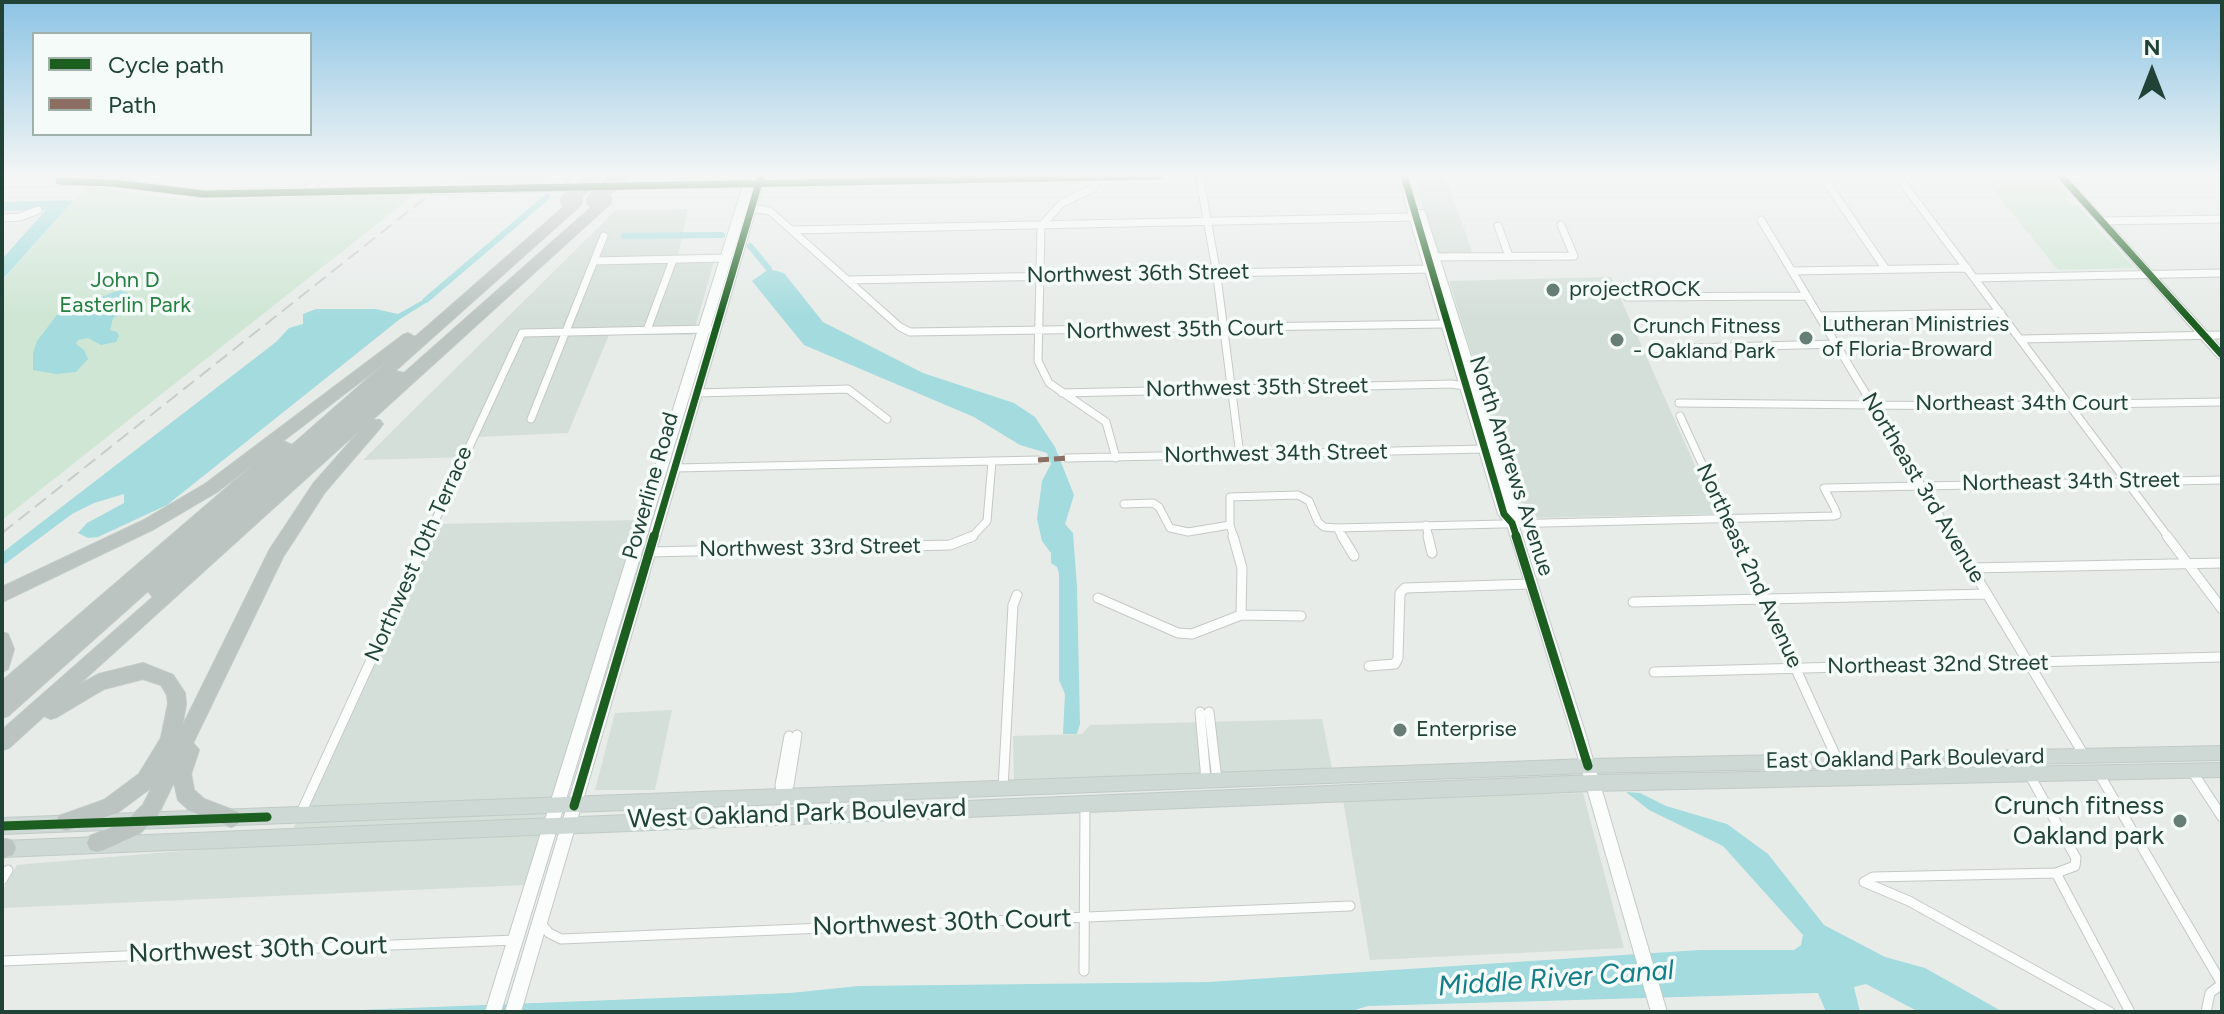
<!DOCTYPE html>
<html>
<head>
<meta charset="utf-8">
<style>
	body { margin:0 }
	#map { position:relative; width:2224px; height:1014px; overflow:hidden; background:#e7ece9; font-family:Figtree,sans-serif }
	canvas { display:block }
	.frame { position:absolute; inset:0; border:4px solid #214337; pointer-events:none }
	.legend { position:absolute; left:32px; top:32px; width:280px; height:104px; box-sizing:border-box; background:#f5fbf8; border:2px solid #a0b1ab; margin:0; padding:10px 14px; list-style:none; font-size:24px; color:#214337 }
	.legend li { display:flex; align-items:center; gap:16px; height:40px }
	.legend b { width:40px; border:2px solid #a0b1ab }
	.north { position:absolute; left:2112px; top:32px; width:80px; height:80px; -webkit-text-stroke:6px #f5fbf8; paint-order:stroke; rotate:0deg; font-size:22px; font-weight:700; line-height:32px; text-align:center; color:#214337 }
	.north::after { content:''; display:block; margin:auto; width:28px; height:36px; background:#214337; clip-path:polygon(50% 0,100% 100%,50% 72%,0 100%) }
</style>
</head>
<body>
<div id="map">
<canvas width="2224" height="1014"></canvas>
<div class="frame"></div>
<ul class="legend">
<li><b style="height:10px;background:#1b5e20"></b>Cycle path</li>
<li><b style="height:10px;background:#8d6e63"></b>Path</li>
</ul>
<div class="north">N</div>
</div>
<script>
const ctx = document.querySelector('canvas').getContext('2d');
ctx.lineJoin = 'round';
function fill(path, color) { ctx.fillStyle = color; ctx.fill(path, 'evenodd'); }
const shape = rows => new Path2D(rows.map(r => 'M' + r).join(''));
function stroke(path, color, width, dash) { ctx.strokeStyle = color; ctx.lineWidth = width; ctx.lineCap = dash ? 'butt' : 'round'; ctx.setLineDash(dash || []); ctx.stroke(path); }
function label(font, color, halo, rows, align = 'center') {
  ctx.font = font + ' Figtree,sans-serif'; ctx.lineWidth = 7; ctx.setLineDash([]); ctx.textBaseline = 'middle'; ctx.strokeStyle = halo; ctx.fillStyle = color; for (const [text, x, y, turn = 0] of rows) {
    ctx.save(); ctx.translate(x, y); ctx.rotate((+turn || 0) * Math.PI / 180); ctx.textAlign = isNaN(turn) ? turn : align; if (halo) ctx.strokeText(text, 0, 0); ctx.fillText(text, 0, 0); ctx.restore();
  }
}
fill(shape([
	[1413,176,1445,176,1473,254,1439,255],
	[688,209,678,255,716,255,693,335,609,335,568,433,476,437,467,457,363,460,616,210],
	[1611,277,1716,513,1717,514,1523,518,1449,281],
	[639,520,524,885,2,908,2,891,17,865,287,842,440,524],
	[672,710,655,790,595,790,615,713],
	[1322,719,1332,769,1014,780,1013,736,1082,734,1090,725],
	[1583,793,1624,948,1370,960,1343,800]
]), '#d4dfd9');
fill(shape([
	[461,176,551,176,543,184,450,185],
	[1983,177,2020,178,2023,185,2023,179,2039,179,2060,186,2068,195,2064,198,2078,206,2135,268,2058,270],
	[94,186,166,198,204,200,406,193,410,198,2,520,2,281,84,189]
]), '#cfe6d4');
fill(shape([
	[74,200,2,280,2,259,46,210,2,211,2,202],
	[769,269,784,273,823,322,923,373,1014,403,1035,417,1055,447,1074,495,1065,524,1073,533,1077,587,1080,724,1077,734,1063,734,1065,694,1059,680,1059,574,1057,567,1051,563,1051,553,1042,541,1037,519,1042,481,1051,464,1047,453,1020,445,974,417,804,345,752,281],
	[119,290,133,295,138,305,113,318,110,330,117,332,119,336,116,342,101,345,88,338,78,340,76,344,84,350,88,359,76,372,56,374,33,370,33,353,37,341,57,315],
	[423,300,429,301,400,319,167,505,98,537,88,538,78,533,87,523,124,503,124,494,94,503,72,514,2,566,2,553,16,542,276,342,289,328,303,324,303,314,316,309,376,309,398,314],
	[1626,792,1640,793,1666,806,1727,824,1768,854,1824,925,1885,957,1925,968,2003,1012,1919,1012,1866,984,1854,987,1860,1012,1826,1012,1818,993,1368,1006,1348,1012,307,1012,790,993,859,986,1209,982,1700,950,1794,950,1801,945,1803,935,1723,846,1649,810]
]), '#a3dbde');
stroke(shape([
	[566,181,571,176],
	[624,236,722,235],
	[750,246,769,269],
	[426,300,547,197]
]), '#a3dbde', 6);
const streetFar1 = shape([
	[1822,176,1885,268],
	[1099,177,1094,188,1062,203,1041,226,1038,361,1049,383,1106,422,1116,458],
	[1899,178,2169,538],
	[1200,180,1216,269,1240,455],
	[2,183,99,181,204,194,305,191],
	[751,208,770,211,900,327,910,332,1446,324],
	[2,218,20,217,38,210],
	[1761,220,1953,538],
	[2101,221,2222,219],
	[1498,226,1509,256],
	[793,230,1414,217],
	[1435,257,1574,256,1561,225],
	[594,261,726,258],
	[1792,271,1967,268],
	[1974,278,2222,273],
	[847,280,1430,269],
	[1627,297,1807,296],
	[1819,316,2001,313],
	[647,330,673,260],
	[2021,339,2222,335],
	[1651,349,1836,344],
	[697,393,848,389,887,419],
	[1062,393,1452,384,1469,387],
	[1679,403,1971,406,2222,402],
	[1680,416,1736,538],
	[531,419,604,236],
	[1067,458,1485,449],
	[675,468,1038,460],
	[1124,504,1153,503,1159,507,1170,528,1188,532,1230,525,1230,497,1298,495,1309,501,1318,522,1324,527,1337,528,1834,516,1837,515,1835,509,1824,488,2222,480],
	[1230,525,1234,538],
	[1426,525,1429,538],
	[1337,528,1343,538],
	[427,538,522,333,709,329],
	[971,538,987,521,992,461]
]);
const street = shape([
	[1233,536,1242,568,1241,615],
	[1342,536,1354,556],
	[1428,536,1432,553],
	[1735,536,1838,761],
	[1952,536,2084,755],
	[2167,536,2222,609],
	[651,552,950,545,973,536],
	[1971,568,2222,563],
	[1098,598,1178,633,1192,634,1241,615,1301,616],
	[1633,602,1987,594],
	[1369,666,1395,664,1398,658,1400,593,1405,588,1531,584],
	[1654,672,2222,657],
	[1200,712,1206,780],
	[1209,712,1217,780],
	[2192,771,2222,817],
	[2098,772,2222,984],
	[1003,788,1013,605,1017,595],
	[782,797,780,785,789,736],
	[783,797,789,785,797,735],
	[300,815,428,536],
	[2056,873,2130,1012],
	[2,880,8,870],
	[1864,882,1873,877,2056,873,2075,866,2076,858,2029,774],
	[1864,882,1909,901,2110,1012],
	[540,922,549,933,561,939,1350,906],
	[2,961,515,940],
	[1084,971,1085,804],
	[2206,1012,2210,993,2222,984]
]);
const secondary = shape([
	[318,176,328,176,314,188,455,188,745,180,746,176,755,176,755,180,756,176,765,176,765,179,956,176,1163,176,1159,179,763,185,521,1012,505,1012,754,185,501,1012,485,1012,743,185,455,194,302,193,302,189,318,176],
	[1191,176,1213,176,1202,183,1191,176],
	[1399,176,1409,176,1417,210,1423,210,1425,212,1521,513,1518,523,1584,729,1667,1012,1651,1012,1570,729,1507,525,1498,514,1409,217,1399,176],
	[1884,176,1905,176,1901,179,1888,179,1884,176],
	[2057,176,2066,176,2222,348,2222,359,2218,358,2057,176]
]);
const primary = shape([
	[2222,746,2222,760,1588,773,2,834,2,818,1588,759,2222,746],
	[2222,763,2222,777,1593,791,2,857,2,841,1593,775,2222,763]
]);
const highway = shape([
	[607,196,611,197,611,203,372,420,380,420,383,424,380,428,325,492,283,557,193,743,199,750,191,774,194,790,204,799,238,812,241,818,238,824,231,827,190,811,178,800,174,782,157,817,139,834,104,850,97,852,90,850,87,843,90,836,125,822,143,805,152,787,117,813,66,831,59,828,56,822,59,816,104,800,139,774,161,738,168,704,167,695,161,685,143,679,104,689,57,717,51,719,44,716,9,748,2,750,2,730,153,597,148,591,8,716,2,718,2,681,260,459,217,492,154,529,2,602,2,587,142,521,205,484,403,335,408,333,415,337,574,198,582,198,582,204,395,371,404,373,603,197,607,196],
	[390,359,292,445,283,441,390,359],
	[364,426,313,484,270,549,182,727,186,704,185,693,173,675,143,663,99,674,77,686,364,426],
	[2,632,8,634,14,649,8,669,2,672,2,632],
	[6,839,13,841,16,848,13,855,2,858,2,840,6,839]
]);
stroke(streetFar1, '#c4c9c6', 9);
stroke(street, '#c4c9c6', 11);
stroke(secondary, '#c2cac6', 2);
stroke(primary, '#c1cbc7', 2);
stroke(highway, '#c1cbc7', 2);
stroke(streetFar1, '#fbfcfc', 7);
stroke(street, '#fbfcfc', 9);
fill(secondary, '#fbfcfc');
fill(primary, '#ced8d4');
fill(highway, '#bbc4c1');
stroke(shape([
	[2,533,453,176]
]), '#c8cdca', 2, [14, 7]);
const highwayBridge = shape([
	[567,201,595,176],
	[593,201,620,176]
]);
stroke(highwayBridge, '#c1cbc7', 16, []);
stroke(highwayBridge, '#bbc4c1', 14);
stroke(shape([
	[1038,460,1067,458]
]), '#8d6e63', 5, [11, 5]);
stroke(shape([
	[1404,176,1504,514,1512,523,1517,538],
	[2061,176,2222,355],
	[59,181,113,183,204,194,1159,176],
	[654,538,761,176]
]), '#1b5e20', 7);
stroke(shape([
	[1516,536,1588,766],
	[574,806,654,536],
	[2,826,267,817]
]), '#1b5e20', 9);
const sky = ctx.createLinearGradient(0, 0, 0, 318);
sky.addColorStop(0, '#8cc4e4');
sky.addColorStop(0.55, '#f4f6f5');
sky.addColorStop(1, '#f4f6f500');
ctx.fillStyle = sky;
ctx.fillRect(0, 0, 2224, 318);
for (const [x, y, r, color] of [
	[1553,290,8,"#667e75"],
	[1806,338,8,"#667e75"],
	[1617,340,8,"#667e75"],
	[1400,730,8,"#667e75"],
	[2180,821,8,"#667e75"]
]) { const dot = new Path2D(); dot.arc(x, y, r, 0, 2 * Math.PI); ctx.fillStyle = color; ctx.fill(dot); stroke(dot, '#f5fbf8', 3); }
label('22px', '#214337', '#f5fbf8', [
	["Northwest 36th Street",1138,274,-1],
	["Northwest 35th Court",1175,330,-1],
	["Northwest 35th Street",1257,388,-1],
	["Northeast 34th Court",2022,404],
	["Northwest 34th Street",1276,454,-1],
	["North Andrews Avenue",1511,466,72],
	["Northeast 34th Street",2071,482,-1],
	["Powerline Road",651,486,-74],
	["Northeast 3rd Avenue",1923,488,59],
	["Northwest 33rd Street",810,548,-1],
	["Northwest 10th Terrace",419,554,-66],
	["Northeast 2nd Avenue",1749,566,65],
	["Northeast 32nd Street",1938,665,-1],
	["East Oakland Park Boulevard",1905,759,-1]
]);
label('22px', '#267f41', '#f5fbf8', [
	["John D",125,281],
	["Easterlin Park",125,306]
]);
label('22px', '#214337', '#f5fbf8', [
	["projectROCK",1569,290],
	["Lutheran Ministries",1822,325],
	["of Floria-Broward",1822,350],
	["Crunch Fitness",1633,327],
	["- Oakland Park",1633,352],
	["Enterprise",1416,730]
], 'left');
label('26px', '#214337', '#f5fbf8', [
	["Crunch fitness",2164,806],
	["Oakland park",2164,836]
], 'right');
label('26px', '#214337', '#f5fbf8', [
	["West Oakland Park Boulevard",797,814,-2],
	["Northwest 30th Court",942,923,-2],
	["Northwest 30th Court",258,950,-2]
]);
label('italic 28px', '#137e87', '#f5fbf8', [
	["Middle River Canal",1556,979,-4]
]);
</script>
</body>
</html>
